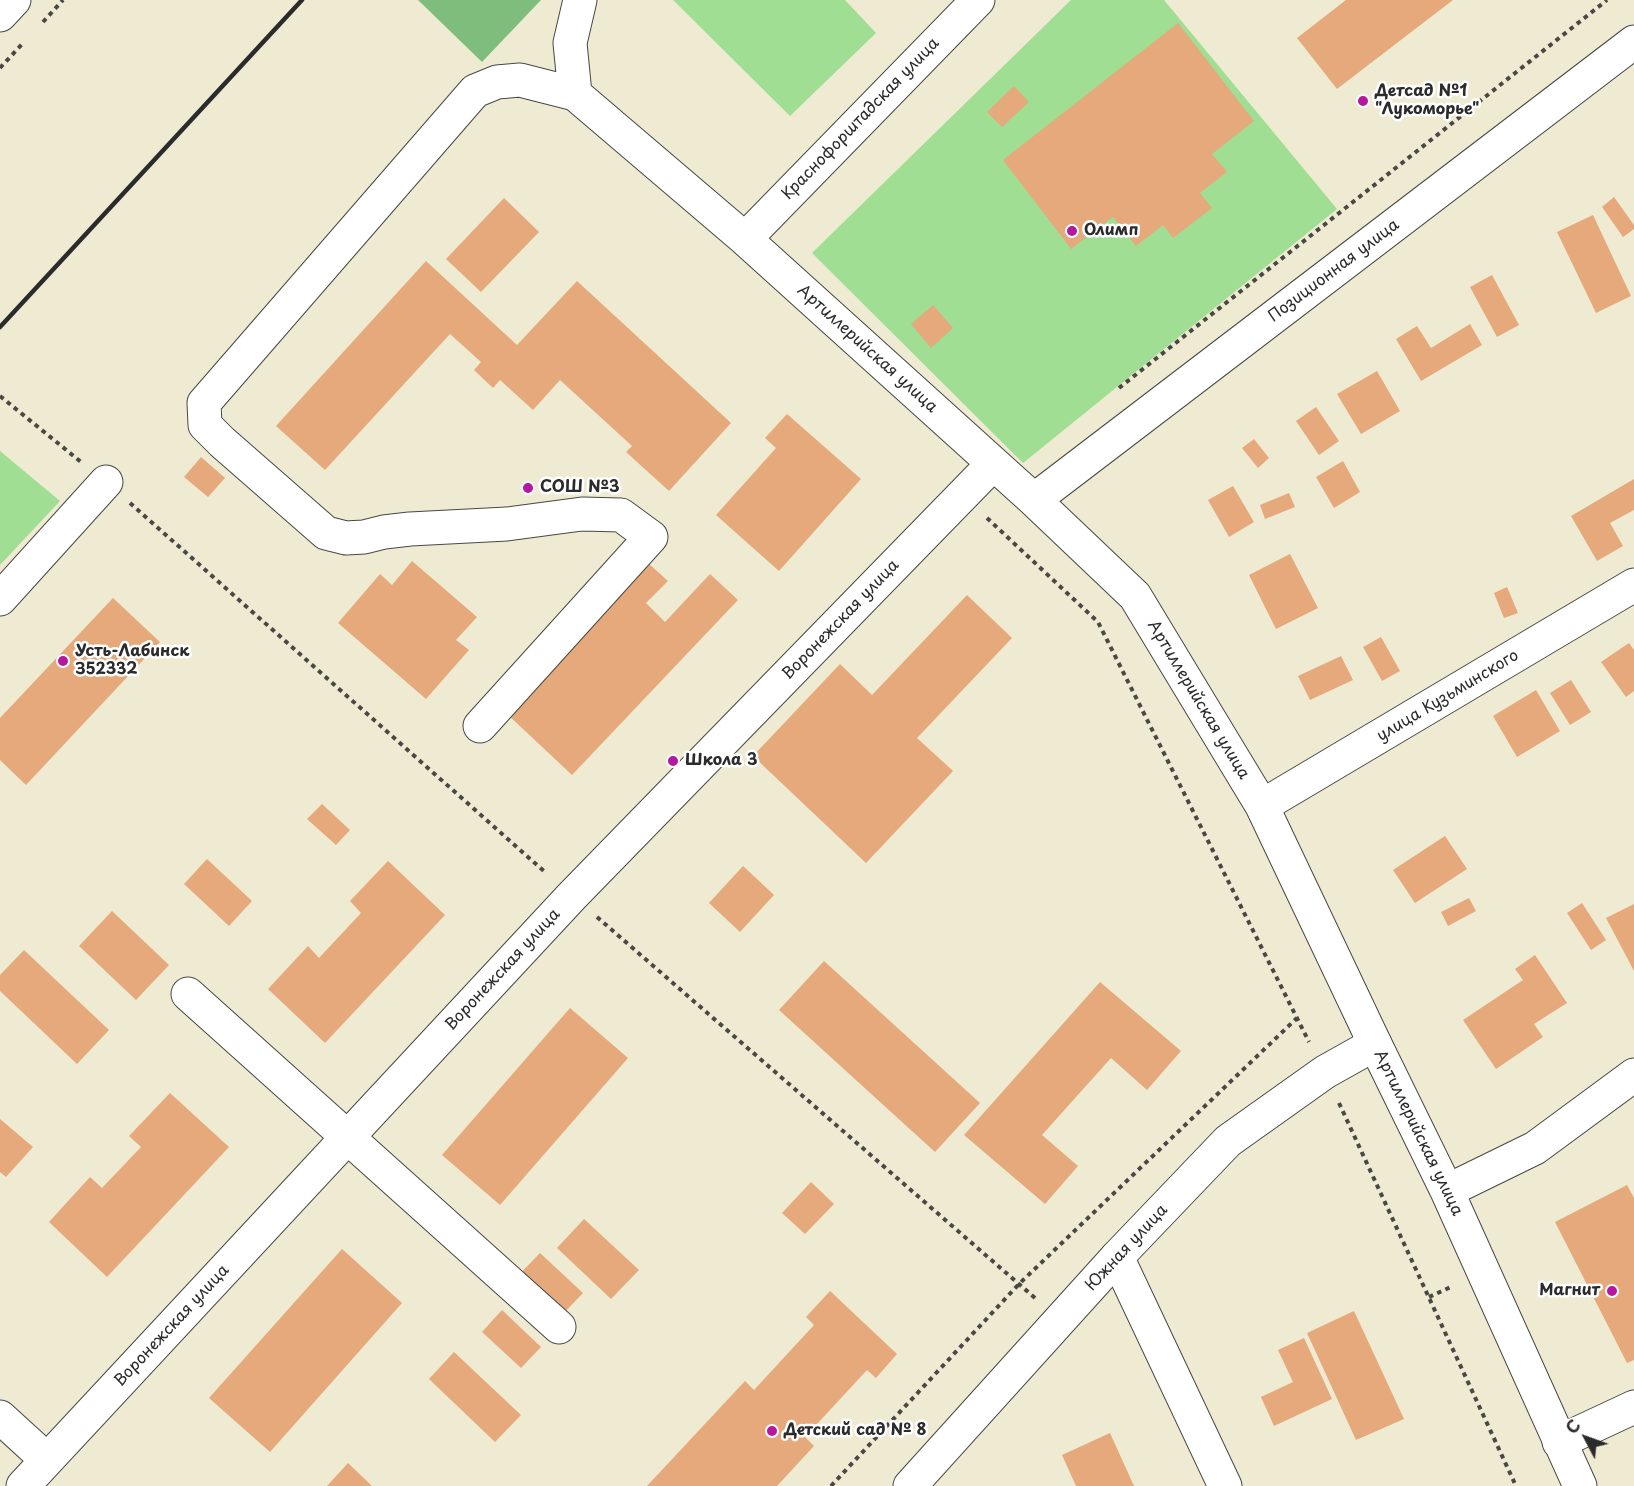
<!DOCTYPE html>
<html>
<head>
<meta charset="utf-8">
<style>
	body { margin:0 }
	#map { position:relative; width:1634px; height:1486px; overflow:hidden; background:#efead2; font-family:"Playpen Sans",sans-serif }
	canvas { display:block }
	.north { position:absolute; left:1556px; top:1408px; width:60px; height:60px; -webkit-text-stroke:4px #fff; paint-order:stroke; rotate:311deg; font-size:16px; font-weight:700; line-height:24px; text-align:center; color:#2b2b2b }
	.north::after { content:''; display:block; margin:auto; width:21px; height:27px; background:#2b2b2b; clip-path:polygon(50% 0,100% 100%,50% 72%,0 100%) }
</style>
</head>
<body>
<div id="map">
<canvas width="1634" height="1486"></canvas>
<div class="north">С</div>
</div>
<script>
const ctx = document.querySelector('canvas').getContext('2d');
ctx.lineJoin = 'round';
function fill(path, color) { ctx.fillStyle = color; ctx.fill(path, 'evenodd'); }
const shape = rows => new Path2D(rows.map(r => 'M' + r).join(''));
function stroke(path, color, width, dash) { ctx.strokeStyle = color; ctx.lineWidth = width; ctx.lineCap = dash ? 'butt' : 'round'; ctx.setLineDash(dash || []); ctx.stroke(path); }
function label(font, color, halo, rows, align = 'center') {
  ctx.font = font + ' "Playpen Sans",sans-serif'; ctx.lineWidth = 5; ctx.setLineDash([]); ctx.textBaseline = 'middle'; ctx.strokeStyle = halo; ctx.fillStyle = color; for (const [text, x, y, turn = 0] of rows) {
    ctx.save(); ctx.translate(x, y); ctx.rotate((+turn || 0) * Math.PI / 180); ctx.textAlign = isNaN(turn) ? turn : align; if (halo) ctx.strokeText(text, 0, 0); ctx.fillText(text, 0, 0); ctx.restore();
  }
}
fill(shape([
	[673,0,845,0,876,33,790,116],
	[1071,0,1164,0,1337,209,1023,463,812,253],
	[0,451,60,501,0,565]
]), '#9fde93');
fill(shape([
	[418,0,541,0,482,62]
]), '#7fbd7d');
fill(shape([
	[1346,0,1453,0,1337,89,1297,38],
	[1178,23,1254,121,1212,154,1227,172,1200,193,1212,208,1173,238,1163,225,1136,246,1113,217,1071,249,1003,160],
	[1014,86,1029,102,1002,127,987,112],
	[1614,197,1634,225,1634,229,1623,237,1602,207],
	[504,198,539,232,481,292,446,259],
	[1593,215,1631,296,1596,313,1557,232],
	[426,261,517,345,577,281,731,423,669,491,626,452,632,446,560,380,533,410,500,380,493,388,474,370,481,362,450,334,325,470,276,426],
	[1492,275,1519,325,1497,337,1470,287],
	[933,305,953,328,931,348,911,324],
	[1470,324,1482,345,1421,381,1396,339,1417,326,1431,348],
	[1377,371,1400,411,1361,434,1337,394],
	[1316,407,1339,441,1319,455,1296,421],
	[787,414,861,479,779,571,716,515,776,448,765,438],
	[1254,439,1269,458,1258,468,1242,448],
	[201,457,225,478,208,497,184,477],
	[1343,461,1360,492,1334,508,1316,477],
	[1634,479,1634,510,1610,523,1623,546,1597,561,1571,516],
	[1233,486,1254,522,1229,537,1208,500],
	[1289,493,1295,507,1265,519,1260,505],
	[1290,554,1318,608,1276,629,1249,575],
	[412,561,477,617,456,640,469,650,426,699,338,623,380,574,392,585],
	[648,563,668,581,646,603,665,622,710,574,738,600,572,775,506,713],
	[1507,587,1518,613,1504,618,1494,593],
	[967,595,1012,638,917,738,953,771,866,863,753,756,840,664,872,695],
	[113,598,160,642,26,785,0,760,0,718],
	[1381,637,1400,671,1382,681,1363,647],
	[1629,643,1634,650,1634,691,1626,697,1601,662],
	[1341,656,1353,680,1310,700,1298,676],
	[1571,680,1591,712,1570,725,1550,693],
	[1536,690,1560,731,1517,757,1493,716],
	[322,804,350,830,336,845,307,819],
	[1445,836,1467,869,1415,903,1393,870],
	[207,859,252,901,229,926,184,884],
	[388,861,445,915,325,1043,268,989,308,946,319,958,361,913,350,901],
	[743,866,774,895,740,932,709,903],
	[1469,898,1476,911,1448,926,1441,912],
	[1582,903,1606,940,1591,950,1567,913],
	[1634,904,1634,971,1606,918],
	[112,911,169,965,136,1000,79,946],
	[24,950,109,1030,77,1064,0,991,0,975],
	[1535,955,1567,1003,1534,1024,1543,1037,1496,1069,1463,1020,1523,980,1515,969],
	[824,961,980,1103,935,1152,779,1010],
	[1100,982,1181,1051,1147,1090,1111,1058,1042,1135,1078,1166,1045,1204,964,1135],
	[570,1008,628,1058,500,1205,442,1155],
	[170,1093,229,1147,107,1277,49,1222,90,1177,102,1188,141,1147,129,1136],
	[0,1119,33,1147,6,1177,0,1172],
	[811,1182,834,1204,805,1234,782,1213],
	[1627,1185,1634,1198,1634,1360,1627,1363,1555,1222],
	[584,1219,639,1270,611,1299,557,1248],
	[342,1249,402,1303,270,1452,209,1398],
	[540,1253,583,1293,560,1317,517,1277],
	[830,1291,897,1354,876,1378,867,1370,805,1437,814,1446,777,1486,647,1486,745,1381,754,1390,814,1325,806,1317],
	[502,1310,541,1347,521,1368,482,1332],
	[1354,1311,1404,1419,1356,1440,1307,1333],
	[1304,1338,1332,1399,1274,1426,1261,1397,1293,1382,1278,1350],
	[454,1352,521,1415,495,1442,429,1379],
	[1110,1433,1134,1486,1076,1486,1062,1455],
	[348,1463,372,1486,327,1486]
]), '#e5a97c');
const minor = shape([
	[575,94,570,43,580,0],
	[745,239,978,0],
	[1034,500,1634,42],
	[0,599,106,482],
	[480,726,651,537,621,515,582,514,507,524,410,529,384,532,364,537,346,538,326,533,222,442,205,425,204,403,475,91,497,82,520,80,575,94,745,239,1034,500,1135,596,1262,806,1375,1044],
	[1262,806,1634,585],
	[188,994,559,1327],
	[1117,1257,1225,1486],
	[0,1417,47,1460],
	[1559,1442,1634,1407],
	[23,1486,572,896,993,464]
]);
const major = shape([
	[0,15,14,0],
	[1447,1191,1535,1148,1634,1075],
	[910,1486,1117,1257,1228,1141,1325,1072,1375,1044,1447,1191,1580,1486]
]);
stroke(minor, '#484844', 35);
stroke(major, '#484844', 35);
stroke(shape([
	[43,22,63,0],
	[0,68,24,42],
	[1119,388,1607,0],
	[0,396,81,462],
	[130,503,546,873],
	[987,518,1098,622,1309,1042],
	[597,917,1035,1298],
	[1339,1103,1516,1486],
	[1429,1297,1453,1286],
	[831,1486,1019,1284,1297,1018]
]), '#484844', 4, [4.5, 4.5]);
stroke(minor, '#fff', 33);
stroke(major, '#fff', 33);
stroke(shape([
	[0,327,302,0]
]), '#2b2b2b', 4.5);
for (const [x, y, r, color] of [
	[1363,101,6,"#b5179e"],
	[1072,231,6,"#b5179e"],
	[528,488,6,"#b5179e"],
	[63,661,6,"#b5179e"],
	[673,761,6,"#b5179e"],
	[1612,1291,6,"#b5179e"],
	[772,1431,6,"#b5179e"]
]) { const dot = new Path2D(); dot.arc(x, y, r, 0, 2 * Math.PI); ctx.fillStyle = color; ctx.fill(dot); stroke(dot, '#fff', 2); }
label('bold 16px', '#2b2b2b', '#fff', [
	["Детсад №1",1375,92],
	["\"Лукоморье\"",1375,110],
	["Олимп",1084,231],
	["СОШ №3",540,488],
	["Усть-Лабинск",75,652],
	["352332",75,670],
	["Школа 3",685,761],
	["Магнит",1600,1291,"right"],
	["Детский сад № 8",784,1431]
], 'left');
label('16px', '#2b2b2b', '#fff', [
	["Краснофорштадская улица",861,119,-46],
	["Позиционная улица",1334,271,-37],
	["Артиллерийская улица",867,349,42],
	["Воронежская улица",841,620,-46],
	["улица Кузьминского",1448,696,-31],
	["Артиллерийская улица",1198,700,59],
	["Воронежская улица",503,970,-47],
	["Артиллерийская улица",1418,1133,64],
	["Южная улица",1127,1248,-47],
	["Воронежская улица",172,1326,-47]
]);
</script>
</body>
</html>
